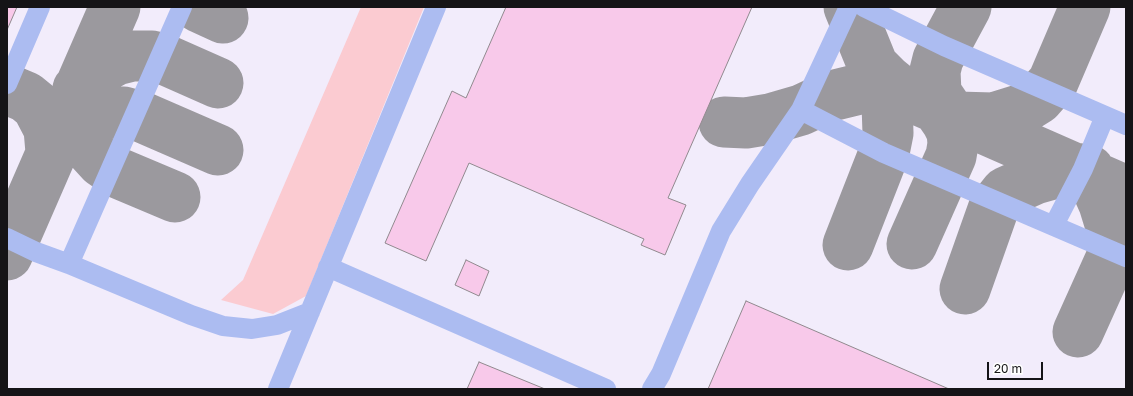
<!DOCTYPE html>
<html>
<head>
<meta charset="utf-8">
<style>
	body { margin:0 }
	#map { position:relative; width:1133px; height:396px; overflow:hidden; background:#fcfaff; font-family:"Golos Text",sans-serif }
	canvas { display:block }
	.frame { position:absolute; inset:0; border:8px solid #151417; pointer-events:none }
	.scale { position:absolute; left:987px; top:362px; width:56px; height:18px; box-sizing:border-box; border:2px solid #151417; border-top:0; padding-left:5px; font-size:12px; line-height:14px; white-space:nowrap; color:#151417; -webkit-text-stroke:3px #fff; paint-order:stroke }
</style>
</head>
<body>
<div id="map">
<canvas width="1133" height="396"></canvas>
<div class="frame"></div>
<div class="scale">20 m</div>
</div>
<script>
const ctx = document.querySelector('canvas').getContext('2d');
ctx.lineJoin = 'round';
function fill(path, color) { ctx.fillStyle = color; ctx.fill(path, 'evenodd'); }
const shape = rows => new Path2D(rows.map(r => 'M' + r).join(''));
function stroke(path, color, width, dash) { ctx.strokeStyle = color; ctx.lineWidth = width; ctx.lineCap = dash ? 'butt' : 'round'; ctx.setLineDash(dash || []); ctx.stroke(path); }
fill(shape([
	[7,7,1126,7,1126,389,7,389]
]), '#f2ecfb');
fill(shape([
	[361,7,424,7,306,296,273,314,221,300,243,280]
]), '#fbcbd1');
stroke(shape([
	[199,7,223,18],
	[849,7,873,66,887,80,898,89],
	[7,89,26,97,37,106,49,129,51,152],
	[951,115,936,93,935,71,938,59,966,7],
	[957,117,993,118,1022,109,1038,99,1053,82,1085,7],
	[724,122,746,123,770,119,801,110,831,96,868,87,880,88,905,94,1126,191],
	[55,146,62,137,77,124,88,118,105,113,124,112,142,117,218,150],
	[175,197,118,173,102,162,91,150,83,136,80,123,78,89,95,72,105,66,116,60,132,56,152,56,166,60,218,83],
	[912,244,951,156,953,144,952,132,947,122,938,109],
	[848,245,884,153,888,133,887,104,873,66],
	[7,255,115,7],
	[965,289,994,207,1006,192,1035,179,1074,168,1089,170],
	[1078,332,1114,252,1112,230,1104,204,1096,186,1085,173]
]), '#9b999e', 51);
const building = shape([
	[7,7,17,7,7,30,7,7],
	[506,7,752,7,668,198,686,205,665,255,641,245,644,239,469,163,426,261,385,243,452,91,466,98,506,7],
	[466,260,489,271,479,296,455,285,466,260],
	[746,301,949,389,708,389,746,301],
	[479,362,545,389,467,389,479,362]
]);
fill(building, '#f8c9ea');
stroke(building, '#918a8f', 1);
stroke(shape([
	[864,7,944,46,1126,125],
	[7,84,40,7],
	[801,110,884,153,1126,257],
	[1054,225,1083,169,1105,116],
	[7,238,36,252,69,264,182,7],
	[69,264,191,315,223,326,252,329,277,325,310,312],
	[328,267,606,389],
	[278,389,436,7],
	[652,389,661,374,721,231,750,184,801,110,849,7]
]), '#acbcf1', 20);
</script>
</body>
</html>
